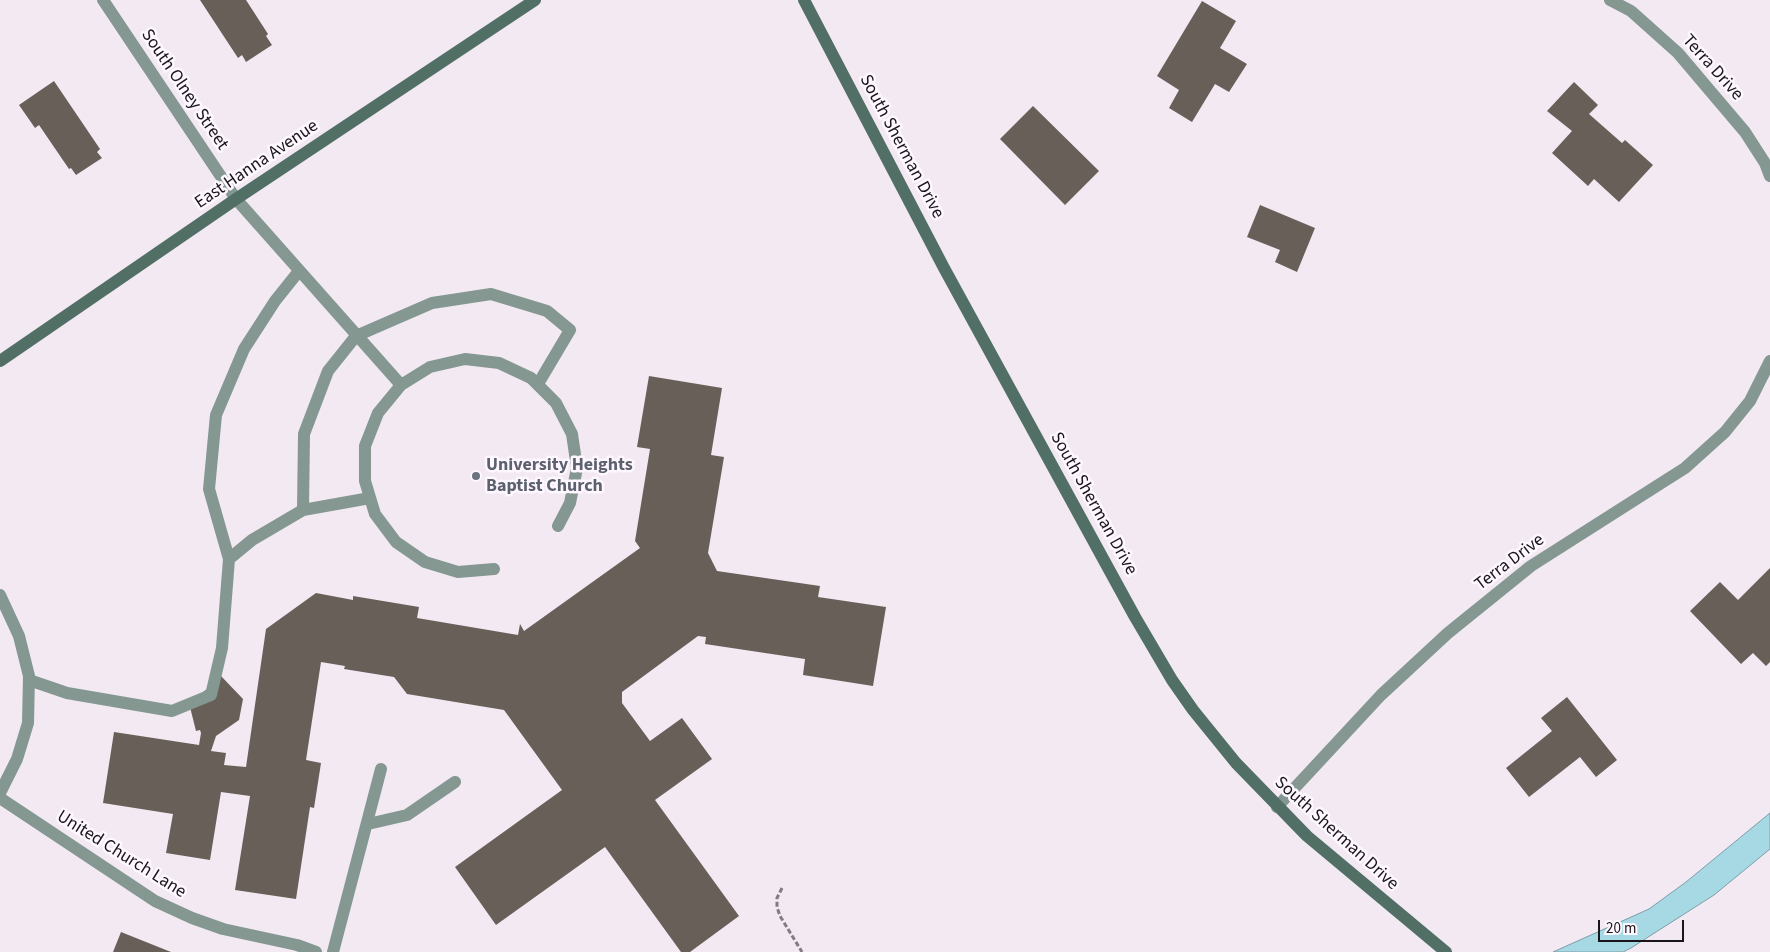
<!DOCTYPE html>
<html>
<head>
<meta charset="utf-8">
<style>
	body { margin:0 }
	#map { position:relative; width:1770px; height:952px; overflow:hidden; background:#f2e9f3; font-family:"Source Sans 3",sans-serif }
	canvas { display:block }
	.scale { position:absolute; left:1598px; top:920px; width:86px; height:22px; box-sizing:border-box; border:2px solid #191619; border-top:0; padding-left:6px; font-size:15px; line-height:18px; white-space:nowrap; color:#191619; -webkit-text-stroke:4px #fef7ff; paint-order:stroke }
</style>
</head>
<body>
<div id="map">
<canvas width="1770" height="952"></canvas>
<div class="scale">20 m</div>
</div>
<script>
const ctx = document.querySelector('canvas').getContext('2d');
ctx.lineJoin = 'round';
function fill(path, color) { ctx.fillStyle = color; ctx.fill(path, 'evenodd'); }
const shape = rows => new Path2D(rows.map(r => 'M' + r).join(''));
function stroke(path, color, width, dash) { ctx.strokeStyle = color; ctx.lineWidth = width; ctx.lineCap = dash ? 'butt' : 'round'; ctx.setLineDash(dash || []); ctx.stroke(path); }
function label(font, color, halo, rows, align = 'center') {
  ctx.font = font + ' "Source Sans 3",sans-serif'; ctx.lineWidth = 5; ctx.setLineDash([]); ctx.textBaseline = 'middle'; ctx.strokeStyle = halo; ctx.fillStyle = color; for (const [text, x, y, turn = 0] of rows) {
    ctx.save(); ctx.translate(x, y); ctx.rotate((+turn || 0) * Math.PI / 180); ctx.textAlign = isNaN(turn) ? turn : align; if (halo) ctx.strokeText(text, 0, 0); ctx.fillText(text, 0, 0); ctx.restore();
  }
}
const water = shape([
	[1770,813,1770,849,1714,895,1631,948,1623,952,1553,952,1649,909,1686,882,1770,813]
]);
fill(water, '#a6d9e4');
stroke(water, '#7c9ea7', 1);
fill(shape([
	[200,0,246,0,268,34,266,36,272,45,246,62,242,55,238,58],
	[1202,1,1236,21,1220,48,1247,64,1229,92,1215,84,1192,122,1169,108,1179,90,1157,76],
	[54,81,100,149,97,152,102,158,76,175,71,168,69,169,39,125,35,128,19,105],
	[1574,82,1598,105,1589,114,1622,143,1625,140,1653,165,1619,202,1594,179,1588,186,1552,153,1572,131,1547,111],
	[1033,106,1099,171,1065,205,1000,139],
	[1260,205,1315,228,1297,272,1275,262,1280,250,1247,237],
	[649,376,722,388,711,455,724,457,708,553,717,571,820,586,818,597,886,607,873,686,803,675,805,659,705,644,706,637,698,636,622,692,622,703,650,741,682,718,712,759,655,800,739,916,690,952,681,952,605,847,496,925,455,867,562,790,504,710,407,694,394,677,344,669,345,666,321,662,306,760,321,763,314,808,310,807,296,899,235,890,250,796,221,792,210,860,166,853,173,814,103,803,114,732,199,745,201,733,200,730,196,731,188,699,199,695,214,684,221,676,243,699,239,720,216,736,211,751,226,753,224,765,246,767,266,629,316,593,353,600,353,596,419,607,417,618,518,635,520,624,524,631,640,548,635,541,650,449,637,447],
	[1770,568,1770,662,1766,666,1753,653,1741,664,1690,611,1720,582,1738,600],
	[1567,697,1617,760,1596,777,1580,757,1529,797,1506,768,1552,731,1541,718],
	[121,932,171,952,113,952]
]), '#695f59');
stroke(shape([
	[782,888,777,898,777,907,780,916,802,952]
]), '#817b82', 3, [5, 2.5]);
stroke(shape([
	[236,199,401,385],
	[303,510,304,434,328,371,356,336,432,303,491,294,547,311,570,330,538,384],
	[229,559,209,489,216,415,244,349,275,301,299,271],
	[494,569,458,572,425,562,396,542,375,514,365,481,365,446,378,413,401,385,430,367,465,359,499,363,531,378,556,403,572,434,577,468,570,503,558,526],
	[29,680,67,693,172,711,211,695,222,648,229,559,252,540,303,510,370,498],
	[368,824,407,815,455,782],
	[333,952,381,769]
]), '#849791', 12);
stroke(shape([
	[103,0,236,199],
	[1610,0,1631,11,1678,53,1745,132,1765,163,1770,176],
	[0,595,19,636,29,676,28,723,17,759,0,793],
	[0,798,155,901,192,918,223,929,297,945,316,952],
	[1277,807,1381,695,1448,633,1531,566,1685,468,1725,432,1750,401,1770,361]
]), '#849791', 12);
stroke(shape([
	[804,0,944,268,1135,617,1172,680,1193,710,1236,763,1307,836,1446,952],
	[0,361,236,199,535,0]
]), '#526f65', 12);
for (const [x, y, r, color] of [
	[476,476,5,"#6b7280"]
]) { const dot = new Path2D(); dot.arc(x, y, r, 0, 2 * Math.PI); ctx.fillStyle = color; ctx.fill(dot); stroke(dot, '#fef7ff', 2); }
label('18px', '#191619', '#fef7ff', [
	["Terra Drive",1712,68,48],
	["South Olney Street",184,90,56],
	["South Sherman Drive",901,147,62],
	["East Hanna Avenue",257,165,-34],
	["South Sherman Drive",1093,504,61],
	["Terra Drive",1510,563,-37],
	["South Sherman Drive",1336,834,42],
	["United Church Lane",121,855,32]
]);
label('bold 18px', '#5b616d', '#fef7ff', [
	["University Heights",486,466],
	["Baptist Church",486,487]
], 'left');
</script>
</body>
</html>
